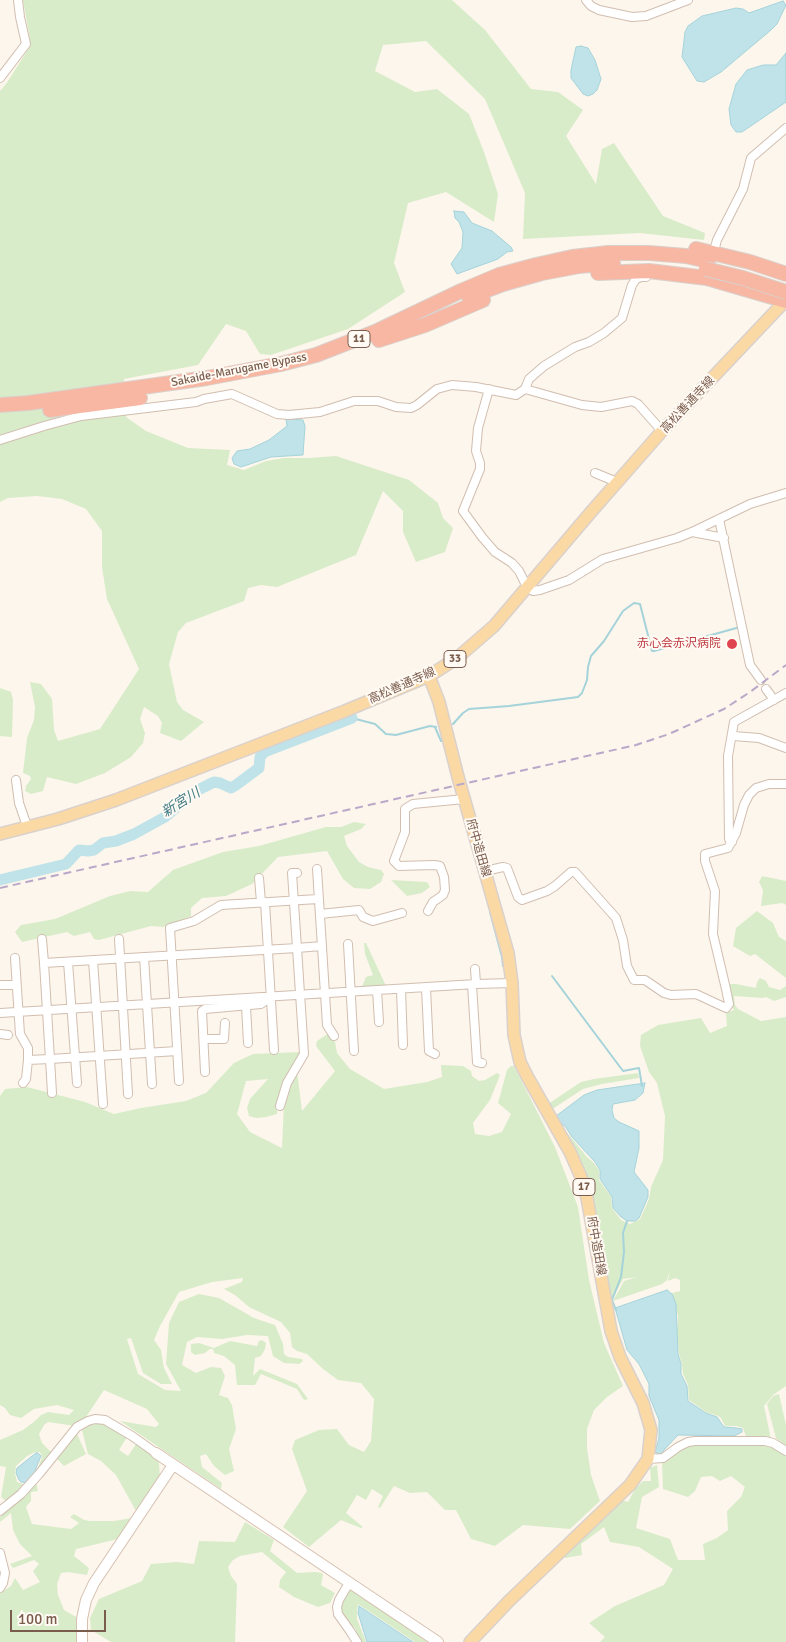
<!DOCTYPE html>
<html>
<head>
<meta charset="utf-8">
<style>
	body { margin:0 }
	#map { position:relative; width:786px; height:1642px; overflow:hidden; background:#fdf6ec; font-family:Signika,sans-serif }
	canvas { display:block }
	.scale { position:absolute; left:10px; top:1610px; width:96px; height:22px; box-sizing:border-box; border:2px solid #7a5c4d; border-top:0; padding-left:6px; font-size:15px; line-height:18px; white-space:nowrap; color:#7a5c4d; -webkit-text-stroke:4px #fffaf3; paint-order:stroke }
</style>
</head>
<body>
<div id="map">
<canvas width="786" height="1642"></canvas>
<div class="scale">100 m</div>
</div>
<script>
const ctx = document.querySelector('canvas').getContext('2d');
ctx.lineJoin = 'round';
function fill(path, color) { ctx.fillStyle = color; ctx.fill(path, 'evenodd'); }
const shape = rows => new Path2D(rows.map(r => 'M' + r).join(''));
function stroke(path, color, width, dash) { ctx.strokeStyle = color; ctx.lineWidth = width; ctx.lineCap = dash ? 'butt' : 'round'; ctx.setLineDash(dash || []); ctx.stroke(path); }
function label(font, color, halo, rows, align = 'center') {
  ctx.font = font + ' Signika,"Noto Sans JP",sans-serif'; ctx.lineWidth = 4; ctx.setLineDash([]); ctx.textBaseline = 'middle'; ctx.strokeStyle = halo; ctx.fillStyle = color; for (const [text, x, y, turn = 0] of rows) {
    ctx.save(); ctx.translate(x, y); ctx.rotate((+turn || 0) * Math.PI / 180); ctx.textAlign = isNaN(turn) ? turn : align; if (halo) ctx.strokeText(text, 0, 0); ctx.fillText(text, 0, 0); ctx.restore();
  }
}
fill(shape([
	[23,0,452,0,485,30,531,89,558,92,583,110,566,136,596,184,602,149,614,143,663,216,705,233,704,240,640,233,523,239,525,193,485,99,426,41,383,45,375,71,415,92,437,89,469,114,484,152,498,194,494,222,446,192,408,203,394,263,405,292,348,329,271,355,260,354,246,331,226,324,198,365,124,379,126,417,146,431,188,448,230,450,227,465,244,470,266,461,284,458,309,458,336,456,409,480,438,503,443,518,453,528,445,552,416,562,403,532,403,511,383,491,356,555,277,587,261,585,248,588,244,601,186,623,178,632,169,664,177,702,183,710,204,722,181,741,160,733,162,723,158,716,144,707,140,719,145,733,143,743,131,757,105,773,76,784,47,777,43,791,31,794,25,791,26,786,31,779,30,776,23,773,27,738,34,720,35,707,30,682,41,684,52,699,54,730,58,741,100,729,139,669,107,599,102,567,102,531,86,509,62,499,37,496,8,498,0,502,0,91,6,84,31,45],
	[0,688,11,692,13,700,12,737,0,736],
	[354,822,366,824,361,829,344,836,347,846,359,862,368,867,381,870,384,874,381,882,370,889,354,888,343,879,327,851,278,857,252,884,226,896,202,898,191,908,191,916,163,927,151,926,99,940,94,939,90,932,74,936,67,932,22,942,15,932,21,925,55,919,110,896,130,891,148,892,173,870,223,852,259,846,326,827,341,827],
	[762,876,786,881,786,905,782,903,761,906,763,890,759,882],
	[391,880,427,882,430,887,422,893,407,896],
	[757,911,773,923,779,937,786,941,786,978,755,954,750,956,733,946,736,928],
	[364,943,366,943,386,986,362,987,366,977,373,975,365,954],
	[760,978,766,981,769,987,780,990,786,986,786,997,774,1001,766,997,762,998,734,996,735,1005,738,1009,761,1021,786,1017,786,1386,773,1395,764,1406,771,1439,746,1436,743,1428,736,1426,725,1426,721,1418,718,1416,706,1412,689,1400,688,1385,683,1374,682,1364,679,1354,677,1331,678,1316,672,1293,680,1291,680,1280,675,1278,668,1281,670,1270,667,1280,662,1284,613,1301,624,1281,637,1277,623,1279,613,1298,610,1298,589,1180,581,1160,560,1124,587,1157,594,1163,599,1170,599,1180,611,1197,612,1208,621,1220,630,1224,640,1219,649,1199,651,1187,663,1160,665,1116,657,1083,649,1072,640,1046,641,1035,658,1025,701,1018,710,1033,727,1026,726,1013,734,1010,730,1003,727,984,736,984,756,988,757,982],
	[329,1033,335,1042,337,1053,350,1069,384,1089,427,1082,442,1077,441,1065,463,1066,471,1071,472,1076,479,1081,485,1080,497,1073,500,1075,490,1100,473,1123,475,1134,489,1136,502,1132,511,1114,498,1103,507,1070,511,1066,514,1066,555,1147,578,1207,589,1280,604,1343,623,1386,607,1397,594,1410,587,1429,587,1448,591,1475,600,1501,570,1529,523,1525,495,1546,471,1539,456,1510,445,1510,427,1492,410,1493,394,1486,380,1508,378,1507,383,1496,372,1489,366,1500,357,1495,346,1513,363,1527,361,1528,341,1520,309,1547,283,1527,307,1491,292,1449,295,1440,319,1430,337,1429,349,1445,364,1452,371,1441,374,1399,361,1383,338,1380,323,1369,307,1354,297,1351,292,1347,290,1333,281,1322,249,1307,235,1295,224,1289,242,1282,243,1278,212,1282,179,1292,160,1326,154,1340,161,1350,164,1368,172,1384,161,1384,143,1373,131,1338,127,1339,138,1374,165,1390,181,1391,166,1364,169,1323,179,1302,199,1294,219,1298,254,1318,275,1325,283,1344,284,1354,288,1357,302,1359,303,1361,299,1364,284,1363,273,1356,268,1336,247,1335,222,1339,197,1337,187,1342,182,1365,196,1373,211,1367,221,1368,225,1376,219,1395,228,1398,232,1405,236,1429,229,1449,234,1471,225,1475,214,1466,206,1454,200,1456,202,1467,222,1483,221,1489,120,1421,156,1427,159,1424,147,1409,104,1390,86,1417,75,1426,48,1422,44,1425,39,1434,42,1443,52,1453,36,1473,42,1457,40,1452,35,1452,27,1456,16,1466,15,1473,17,1482,26,1485,6,1501,1,1497,6,1467,0,1466,0,1440,23,1430,35,1421,41,1415,48,1412,69,1415,74,1410,57,1405,34,1409,21,1418,10,1415,5,1408,0,1405,0,1096,5,1089,27,1087,85,1102,114,1114,141,1108,186,1101,206,1093,234,1063,253,1054,300,1052,288,1075,278,1102,277,1114,266,1117,256,1118,249,1116,247,1108,250,1099,268,1079,246,1081,237,1114,250,1132,282,1148,284,1103,289,1084,297,1071,302,1111,335,1071,316,1046,317,1041],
	[638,1073,639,1078,602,1084,583,1089,554,1108,550,1109,548,1104,581,1082,594,1079],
	[262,1340,266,1343,265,1349,261,1356,255,1358,253,1376,260,1369,297,1384,308,1399,304,1400,297,1389,261,1374,255,1385,237,1385,235,1365,224,1356,214,1353,213,1349,210,1349,205,1353,195,1355,191,1352,191,1344,199,1343,214,1348,230,1341,257,1346,259,1341],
	[779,1394,786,1425,786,1446,776,1438,767,1404,773,1396],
	[99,1423,106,1423,127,1437,119,1450,128,1456,136,1444,155,1456,159,1463,160,1477,136,1511,116,1475,101,1461,88,1454,82,1430,90,1425],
	[77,1434,86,1454,64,1466,56,1458],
	[695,1444,771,1445,786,1455,786,1642,600,1642,605,1637,589,1623,615,1606,664,1585,673,1569,639,1547,610,1542,604,1527,581,1544,582,1555,565,1558,563,1557,622,1500,628,1502,635,1489,643,1481,651,1481,650,1468,657,1465,659,1487,642,1497,636,1528,670,1539,678,1560,705,1560,703,1544,717,1538,728,1530,727,1511,741,1497,745,1487,731,1476,720,1481,712,1476,701,1477,695,1491,688,1497,663,1489,662,1462,685,1447],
	[36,1482,38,1491,31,1492,31,1501,26,1507,32,1524,71,1529,79,1523,70,1517,74,1514,84,1520,90,1521,114,1521,132,1518,118,1539,76,1549,74,1556,89,1568,87,1575,68,1572,61,1573,57,1584,58,1595,64,1610,76,1617,77,1642,0,1642,0,1593,11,1586,15,1578,23,1590,40,1582,33,1571,39,1564,34,1560,13,1568,10,1564,32,1556,20,1544,13,1530,11,1513,0,1522,0,1517],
	[245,1522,274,1540,270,1551,297,1573,315,1572,322,1573,323,1575,321,1585,335,1593,330,1603,318,1607,294,1597,279,1587,280,1580,286,1572,262,1552,240,1556,233,1560,228,1567,231,1576,237,1584,235,1642,111,1642,91,1630,90,1618,99,1599,142,1581,151,1564,177,1562,194,1564,199,1541,235,1542],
	[349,1586,427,1642,415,1642,358,1604,357,1611,357,1619,366,1642,360,1642,355,1628,341,1616,339,1606]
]), '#d8ecc9');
const water = shape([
	[783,1,786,5,777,24,771,30,721,72,704,82,697,81,682,57,685,32,688,26,702,16,736,8,743,9,749,13,783,1],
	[581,46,588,48,595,60,601,79,597,90,593,94,588,96,583,94,571,78,571,70,576,47,581,46],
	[786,53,786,102,742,132,736,132,731,125,729,109,736,84,747,70,763,65,776,65,786,53],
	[454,211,464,212,472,223,492,231,511,247,513,251,507,252,498,259,457,274,451,264,462,248,463,232,459,222,455,218,454,211],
	[286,419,303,420,305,426,303,455,271,457,241,467,234,464,232,458,237,451,250,449,269,440,287,426,286,419],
	[645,1083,643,1093,635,1100,613,1104,612,1110,614,1118,619,1122,639,1131,639,1148,634,1172,648,1190,648,1197,639,1218,635,1221,627,1221,621,1217,613,1208,612,1197,600,1179,600,1170,595,1162,572,1137,565,1126,560,1123,556,1116,584,1095,597,1090,645,1083],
	[667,1290,672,1294,676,1304,678,1354,681,1364,681,1374,687,1386,688,1401,706,1413,717,1417,724,1427,736,1428,742,1429,742,1432,734,1436,678,1435,664,1450,661,1455,655,1452,659,1438,659,1420,649,1396,649,1384,639,1364,627,1350,615,1308,667,1290],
	[36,1453,38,1453,41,1456,36,1468,34,1477,29,1483,21,1482,19,1480,16,1473,17,1468,36,1453],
	[359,1606,413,1642,367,1642,358,1613,359,1606]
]);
fill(water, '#bfe3e8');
stroke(water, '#a5d3da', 1);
stroke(shape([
	[352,718,375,724,386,734,396,735,430,726,436,727],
	[453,724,463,713,469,709,509,706,578,697,582,693,587,680,588,667,591,656,604,641,623,611,634,603,640,604,652,651,654,651,740,627],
	[435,727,441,741,444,741],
	[490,912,502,957,503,966],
	[552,976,623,1071,639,1068,642,1086],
	[616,1310,612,1300,621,1277,624,1252,623,1233,627,1221]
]), '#a5d3da', 2);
stroke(shape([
	[0,880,66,864,79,850,88,851,94,850,103,843,116,841,134,834,165,817,196,791,214,782,220,783,231,788,236,785,259,768,260,757,264,752,352,718]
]), '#bfe3e8', 11);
const street = shape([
	[586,0,591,6,599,10,632,17,646,16,688,0],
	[0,78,26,44,20,17,18,0],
	[713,255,717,240,743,189,751,158,786,128],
	[489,389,478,428,476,451,480,463,480,469,463,511,482,537,495,552,512,563,519,571,527,587,533,591,540,590,569,580,603,559,677,538,692,532,750,504,786,493],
	[525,389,582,405,601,407,632,401,638,404,662,431],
	[0,440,44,426,81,416,196,402,204,399,232,394,277,414,289,415,320,412,354,401,378,401,396,407,411,408,417,405,437,389,452,385,476,387,516,395,525,389,529,379,544,366,575,347,589,342,604,333,622,318,632,285,636,279,641,277,646,277],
	[595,473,617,482],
	[719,519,750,665,761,680],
	[692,532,724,538],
	[766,689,774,700],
	[733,736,759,738,786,748],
	[16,780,19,803,27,826],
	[732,842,729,839,728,756,734,722,786,693],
	[317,869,327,1025,334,1036],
	[485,871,503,867,507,868,518,897,522,900,547,891,555,886,571,872,575,872,616,918,623,940,627,966,634,980,645,980,664,993,671,995,696,994,726,1008,729,1004,726,989,713,934,715,891,705,861,705,854,728,848,736,833,744,805,749,795,756,788,769,784,786,784],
	[297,873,292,873,297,948,322,946],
	[259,878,261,902],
	[265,902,274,1050],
	[428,911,433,902,443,895,445,890,444,877,440,866,434,865,399,866,394,861,405,832,405,809,413,804,464,799],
	[320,914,359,910,363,917,373,921,402,913],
	[42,939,44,963],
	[119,939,128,1094],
	[348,944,354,1051],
	[144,957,152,1084],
	[15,958,20,1034,28,1048,28,1060,50,1059,52,1093],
	[93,960,103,1104],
	[68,962,77,1083],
	[475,969,476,984],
	[0,985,16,985],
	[472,985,477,1062,482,1063],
	[426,988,429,1051,435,1054],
	[401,989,403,1045],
	[377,990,379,1022],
	[246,1006,248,1043],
	[0,1013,476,984,512,983],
	[0,1034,8,1035],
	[204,1039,224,1039,225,1023],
	[177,1051,50,1059,44,963,297,948,304,1054,287,1083,280,1106],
	[205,1072,202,1011,205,1009,261,1004,271,997],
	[179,1081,170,928,194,921,221,905,318,899],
	[23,1083,26,1079,28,1060],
	[648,1459,663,1458,678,1447,688,1442,695,1441,765,1441,773,1443,786,1451],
	[0,1511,21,1494,39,1474,77,1427,88,1421,95,1419,105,1420,132,1436,156,1453],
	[0,1553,5,1573,3,1583,0,1588],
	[349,1583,339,1600,337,1607,338,1614,350,1631,357,1642]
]);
const secondary = shape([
	[156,1453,438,1642],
	[82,1642,82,1619,86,1600,94,1583,173,1465]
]);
const primary = shape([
	[429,676,439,702,458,777,508,953,512,983,514,1035,520,1062,527,1076,570,1152,581,1177,587,1198,611,1331,620,1357,643,1403,651,1430,648,1459,630,1485,509,1601,470,1642],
	[0,834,58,819,116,800,345,711,429,676,457,658,494,626,591,512,662,431,786,300]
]);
const highway = shape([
	[696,249,750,262,786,274],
	[598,273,649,271,707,278,786,301],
	[469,297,503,284,542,273,579,266,613,263],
	[379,340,425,325,483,300],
	[0,405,28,403,207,378,281,364,316,355,375,332,461,291,499,275,536,265,572,257,608,253,649,253,686,256,708,261],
	[50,410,140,398]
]);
stroke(street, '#d1beb0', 10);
stroke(secondary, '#d6c0b0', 12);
stroke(primary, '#dad1cd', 14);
stroke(highway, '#dad1cd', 16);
stroke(street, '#fff', 8);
stroke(secondary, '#fff', 10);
stroke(primary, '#fbd9a5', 11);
stroke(highway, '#f7b7a3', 14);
stroke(shape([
	[0,888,636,745,669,734,724,709,750,692,786,665]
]), '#b9a8c9', 2, [8, 5]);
const highwayBridge = shape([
	[706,269,743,278,786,292]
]);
stroke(highwayBridge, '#dad1cd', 16, []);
stroke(highwayBridge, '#f7b7a3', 14);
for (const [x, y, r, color] of [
	[732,644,6,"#e0444e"]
]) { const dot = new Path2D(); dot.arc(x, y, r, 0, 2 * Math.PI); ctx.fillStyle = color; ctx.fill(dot); stroke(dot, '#fffaf3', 2); }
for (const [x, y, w] of [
	[359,339,22],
	[455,659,22],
	[584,1187,22]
]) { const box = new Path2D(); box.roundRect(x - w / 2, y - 8.5, w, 17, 4); ctx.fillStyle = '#fffaf3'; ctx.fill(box); stroke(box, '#7a5c4d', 1); }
label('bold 11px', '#7a5c4d', null, [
	["11",359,339],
	["33",455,659],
	["17",584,1187]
]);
label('12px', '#7a5c4d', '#fffaf3', [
	["Sakaide-Marugame Bypass",239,370,-11],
	["高松善通寺線",688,405,-47],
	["高松善通寺線",402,686,-24],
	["府中造田線",478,848,74],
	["府中造田線",596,1246,80]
]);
label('12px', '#be3a42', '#fffaf3', [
	["赤心会赤沢病院",721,644]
], 'right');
label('italic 14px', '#437c86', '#fffaf3', [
	["新宮川",181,803,-32]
]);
</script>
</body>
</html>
